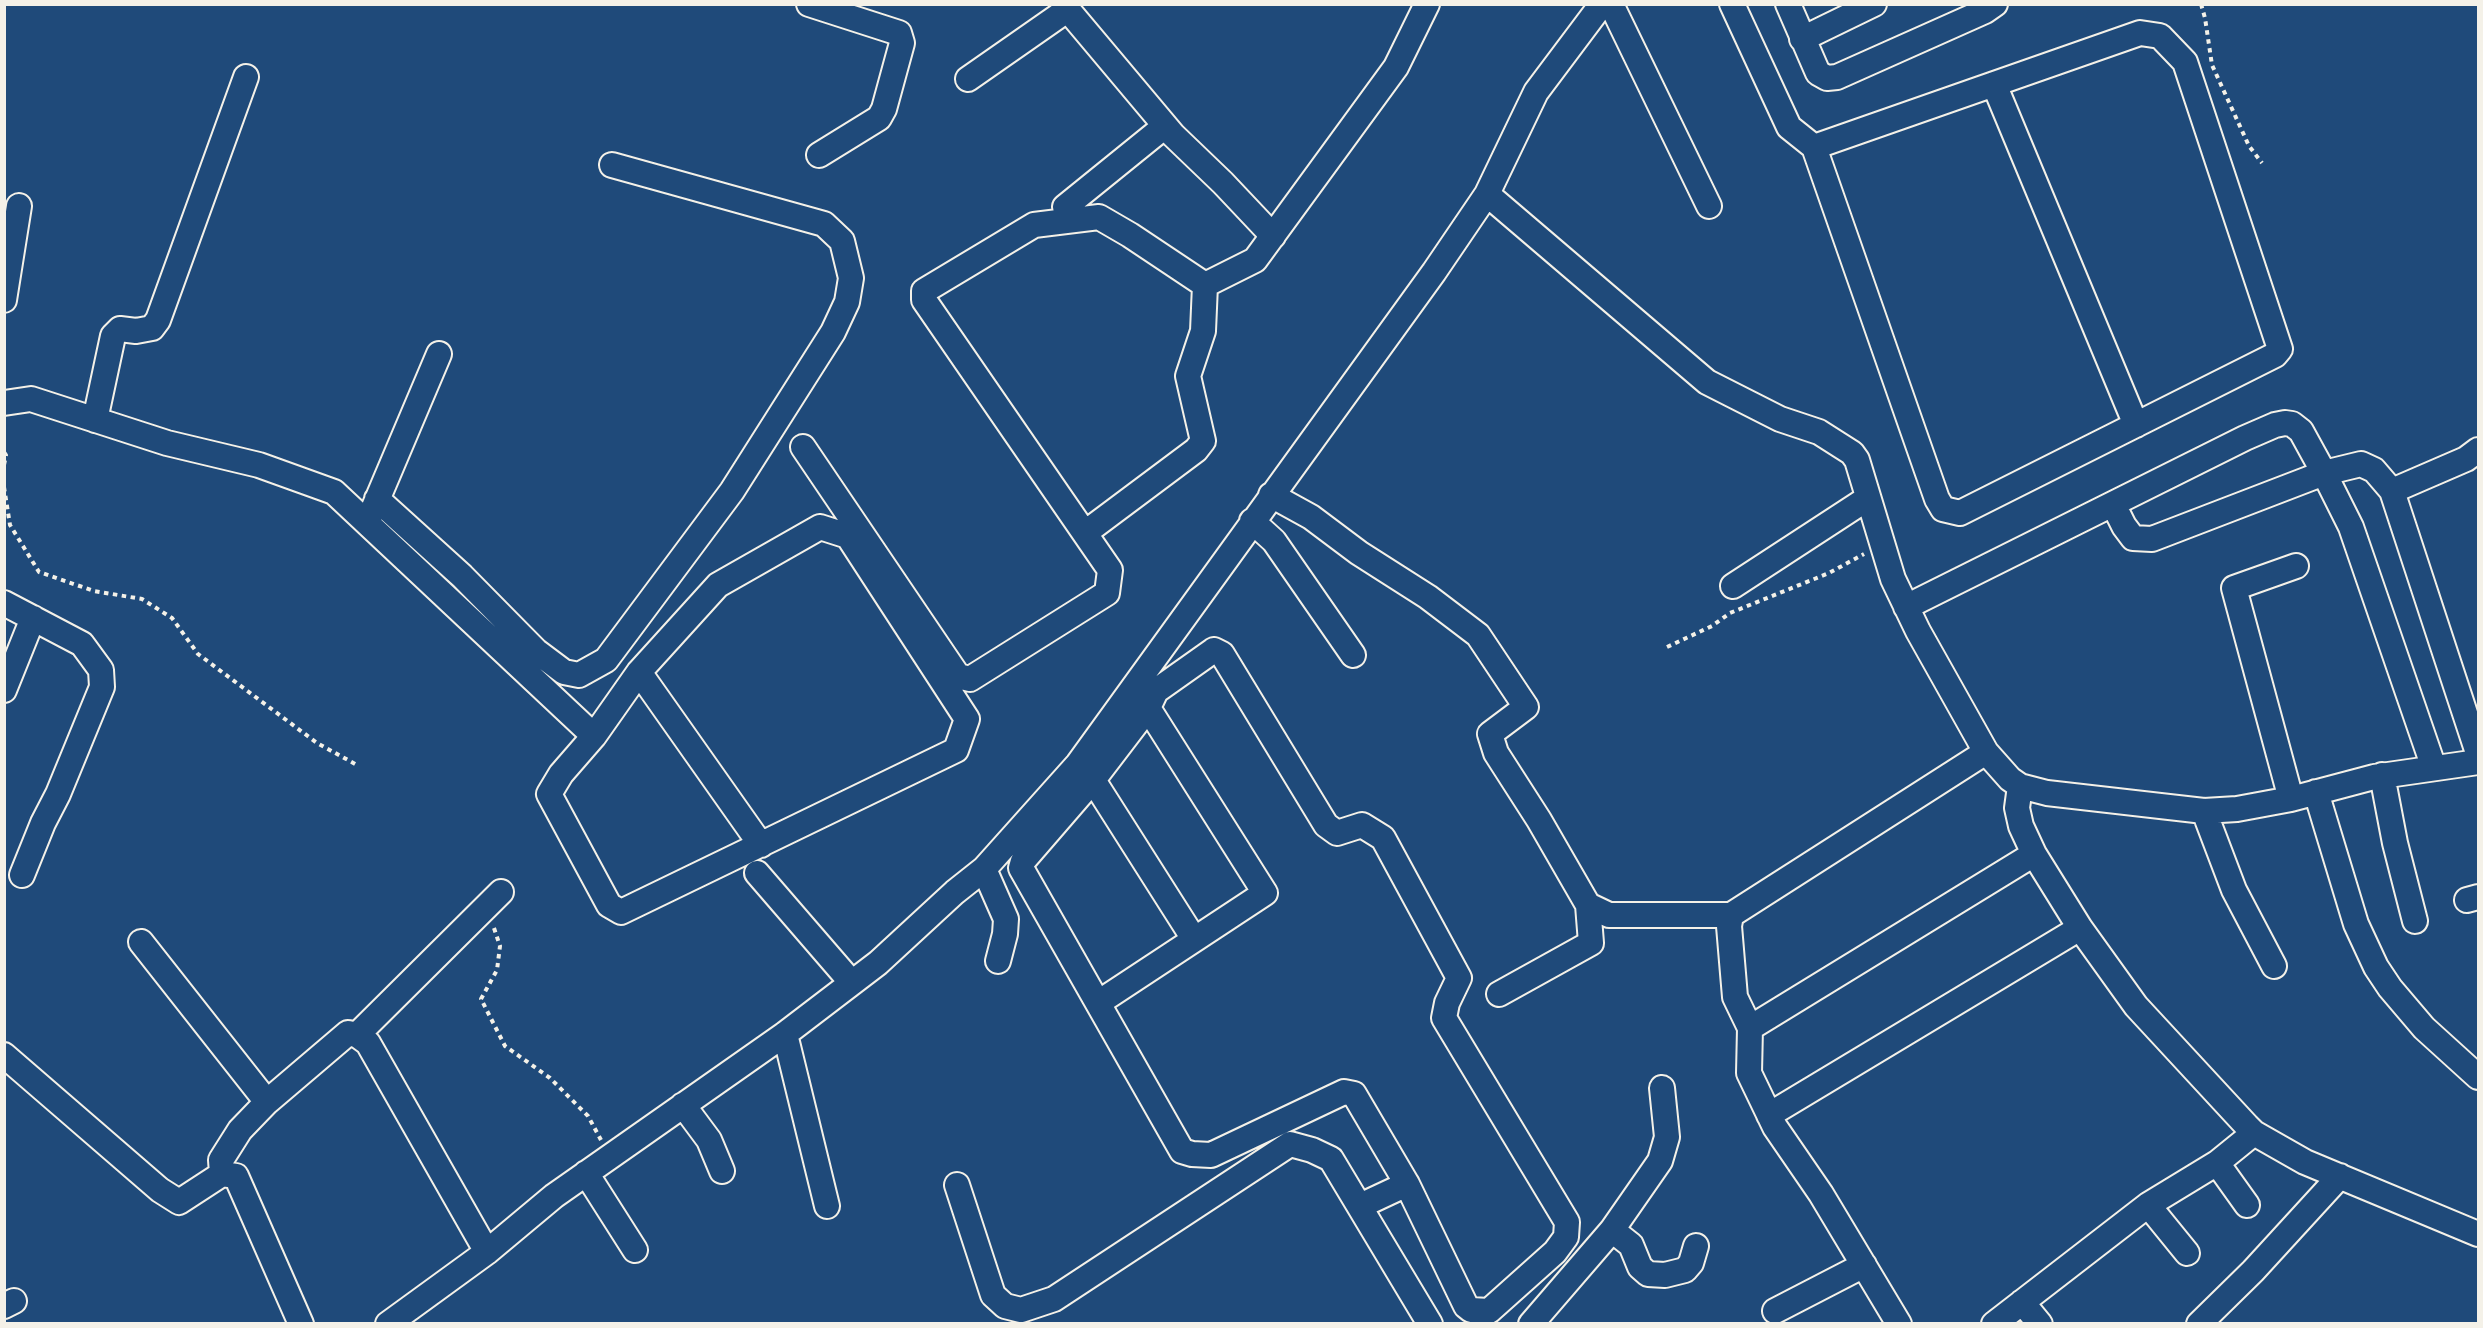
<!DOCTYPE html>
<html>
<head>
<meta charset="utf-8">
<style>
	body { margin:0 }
	#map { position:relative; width:2483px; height:1328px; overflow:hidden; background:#1f4a7a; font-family:"Playpen Sans",sans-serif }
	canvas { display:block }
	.frame { position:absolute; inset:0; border:6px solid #f4f1e8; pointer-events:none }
</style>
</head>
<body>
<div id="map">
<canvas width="2483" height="1328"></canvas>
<div class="frame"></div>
</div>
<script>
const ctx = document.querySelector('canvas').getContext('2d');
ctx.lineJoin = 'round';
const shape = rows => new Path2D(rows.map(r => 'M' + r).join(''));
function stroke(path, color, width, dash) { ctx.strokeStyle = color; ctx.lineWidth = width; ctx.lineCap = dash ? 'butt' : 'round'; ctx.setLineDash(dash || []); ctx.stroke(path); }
const minor = shape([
	[809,4,899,33,902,43,884,109,879,118,819,155],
	[1063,4,1173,135,1223,183,1273,236],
	[1611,4,1709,206],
	[1732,4,1789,127,1814,147,2140,33,2160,36,2185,62,2280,349,2275,355,1960,513,1943,509,1937,499,1814,147],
	[1788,4,1818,73,1827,78,1837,77,1985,11,1995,4],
	[1802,39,1874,4],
	[968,79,1067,10],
	[1994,84,2136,425],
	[1487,194,1707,382,1780,419,1819,432,1852,453,1857,460,1893,579,1918,631,1986,752,2010,779,2020,786,2047,793,2204,811,2237,809,2291,799,2374,777,2478,762],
	[1065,207,1165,126],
	[4,300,19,206],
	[4,403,31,399,167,443,259,465,334,492,594,736],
	[95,420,113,336,120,329,136,331,152,328,158,320,246,77],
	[803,447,958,676,970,679,1107,593,1110,570,924,300,924,291,1034,225,1099,217,1130,235,1205,285,1255,260,1396,67,1427,4],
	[2392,491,2466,459,2478,450],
	[1271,495,1311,517,1359,553,1428,597,1478,635,1526,707,1490,734,1496,753,1539,820,1588,905,1609,915,1731,915],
	[377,499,462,576,536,651,564,672,579,675,606,660,732,491,833,332,847,302,851,278,842,241,824,224,612,165],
	[2113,504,2124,526,2133,538,2152,539,2324,473,2351,527,2434,768],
	[372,512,439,354],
	[1252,521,1274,541,1353,655],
	[820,527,848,536,967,719,956,750,621,912,609,905,549,794,561,774,594,736,639,672,718,585,820,527],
	[1085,533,1196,450,1203,441,1188,376,1203,331,1205,285],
	[1733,586,1868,498],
	[4,603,82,644,101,670,102,687,58,794,43,823,22,875],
	[1906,607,2245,438,2275,425,2285,423,2292,424,2301,431,2324,473,2361,464,2374,470,2392,491,2478,753],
	[1214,650,1222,654,1326,825,1337,833,1362,825,1383,838,1459,978,1447,1003,1444,1018,1567,1222,1566,1237,1555,1252,1489,1311,1471,1310,1466,1306,1407,1184,1354,1094,1344,1092,1211,1155,1192,1154,1182,1151,1021,868,1023,861,1093,780,1148,708,1156,691,1214,650],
	[639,672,761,845],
	[4,690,33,618],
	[2382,775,2395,843,2415,921],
	[1093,780,1194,939],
	[2020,786,2017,808,2021,826,2034,854,2080,928,2136,1006,2247,1126,2254,1133,2305,1162,2478,1234],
	[2316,792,2356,924,2376,967,2390,988,2424,1028,2478,1077],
	[2291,799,2234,588,2296,566],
	[2204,811,2234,890,2274,966],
	[984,869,1006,919,1005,934,998,961],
	[757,873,852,983],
	[2467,900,2478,897],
	[141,942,267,1102],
	[1499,994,1591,943,1588,905],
	[1098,1003,1265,893,1148,708],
	[1750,1028,2034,854],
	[785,1034,827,1206],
	[357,1035,501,892],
	[4,1055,160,1190,179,1202,222,1174,236,1176,301,1324],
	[683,1105,709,1140,722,1171],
	[1769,1115,2080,928],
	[2217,1163,2254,1133],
	[586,1173,635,1250],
	[222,1174,221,1160,240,1130,267,1102,348,1033,357,1035,368,1043,487,1252],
	[957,1185,993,1295,1005,1306,1021,1310,1054,1299,1290,1144,1312,1150,1331,1159,1430,1324],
	[2148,1205,2187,1253],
	[1360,1206,1407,1184],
	[1612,1230,1631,1245,1640,1267,1648,1274,1665,1275,1685,1270,1691,1263,1696,1246],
	[2022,1302,2040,1324],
	[4,1306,14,1301],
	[1775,1311,1864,1265],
	[388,1324,487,1252,554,1196,785,1034,878,963,955,892,984,869,1078,764,1434,272,1487,194,1536,92,1602,4],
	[1531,1324,1612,1230,1660,1161,1667,1137,1662,1088],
	[1899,1324,1821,1194,1775,1127,1749,1073,1750,1028,1735,997,1729,926,1731,915,1986,752],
	[1994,1324,2148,1205,2217,1163,2247,1205],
	[2199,1324,2253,1271,2340,1176]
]);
stroke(minor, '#f4f1e8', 28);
stroke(shape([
	[2201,4,2205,18,2212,65,2249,146,2262,163],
	[4,452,6,455,4,465],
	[4,487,10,525,39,572,94,591,142,599,172,618,198,654,317,743,357,765],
	[1667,647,1712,626,1730,613,1829,573,1864,554],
	[494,928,500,946,497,970,481,999,505,1046,550,1078,588,1116,601,1140]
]), '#f4f1e8', 4, [4.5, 4.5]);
stroke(minor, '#1f4a7a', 24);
</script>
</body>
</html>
